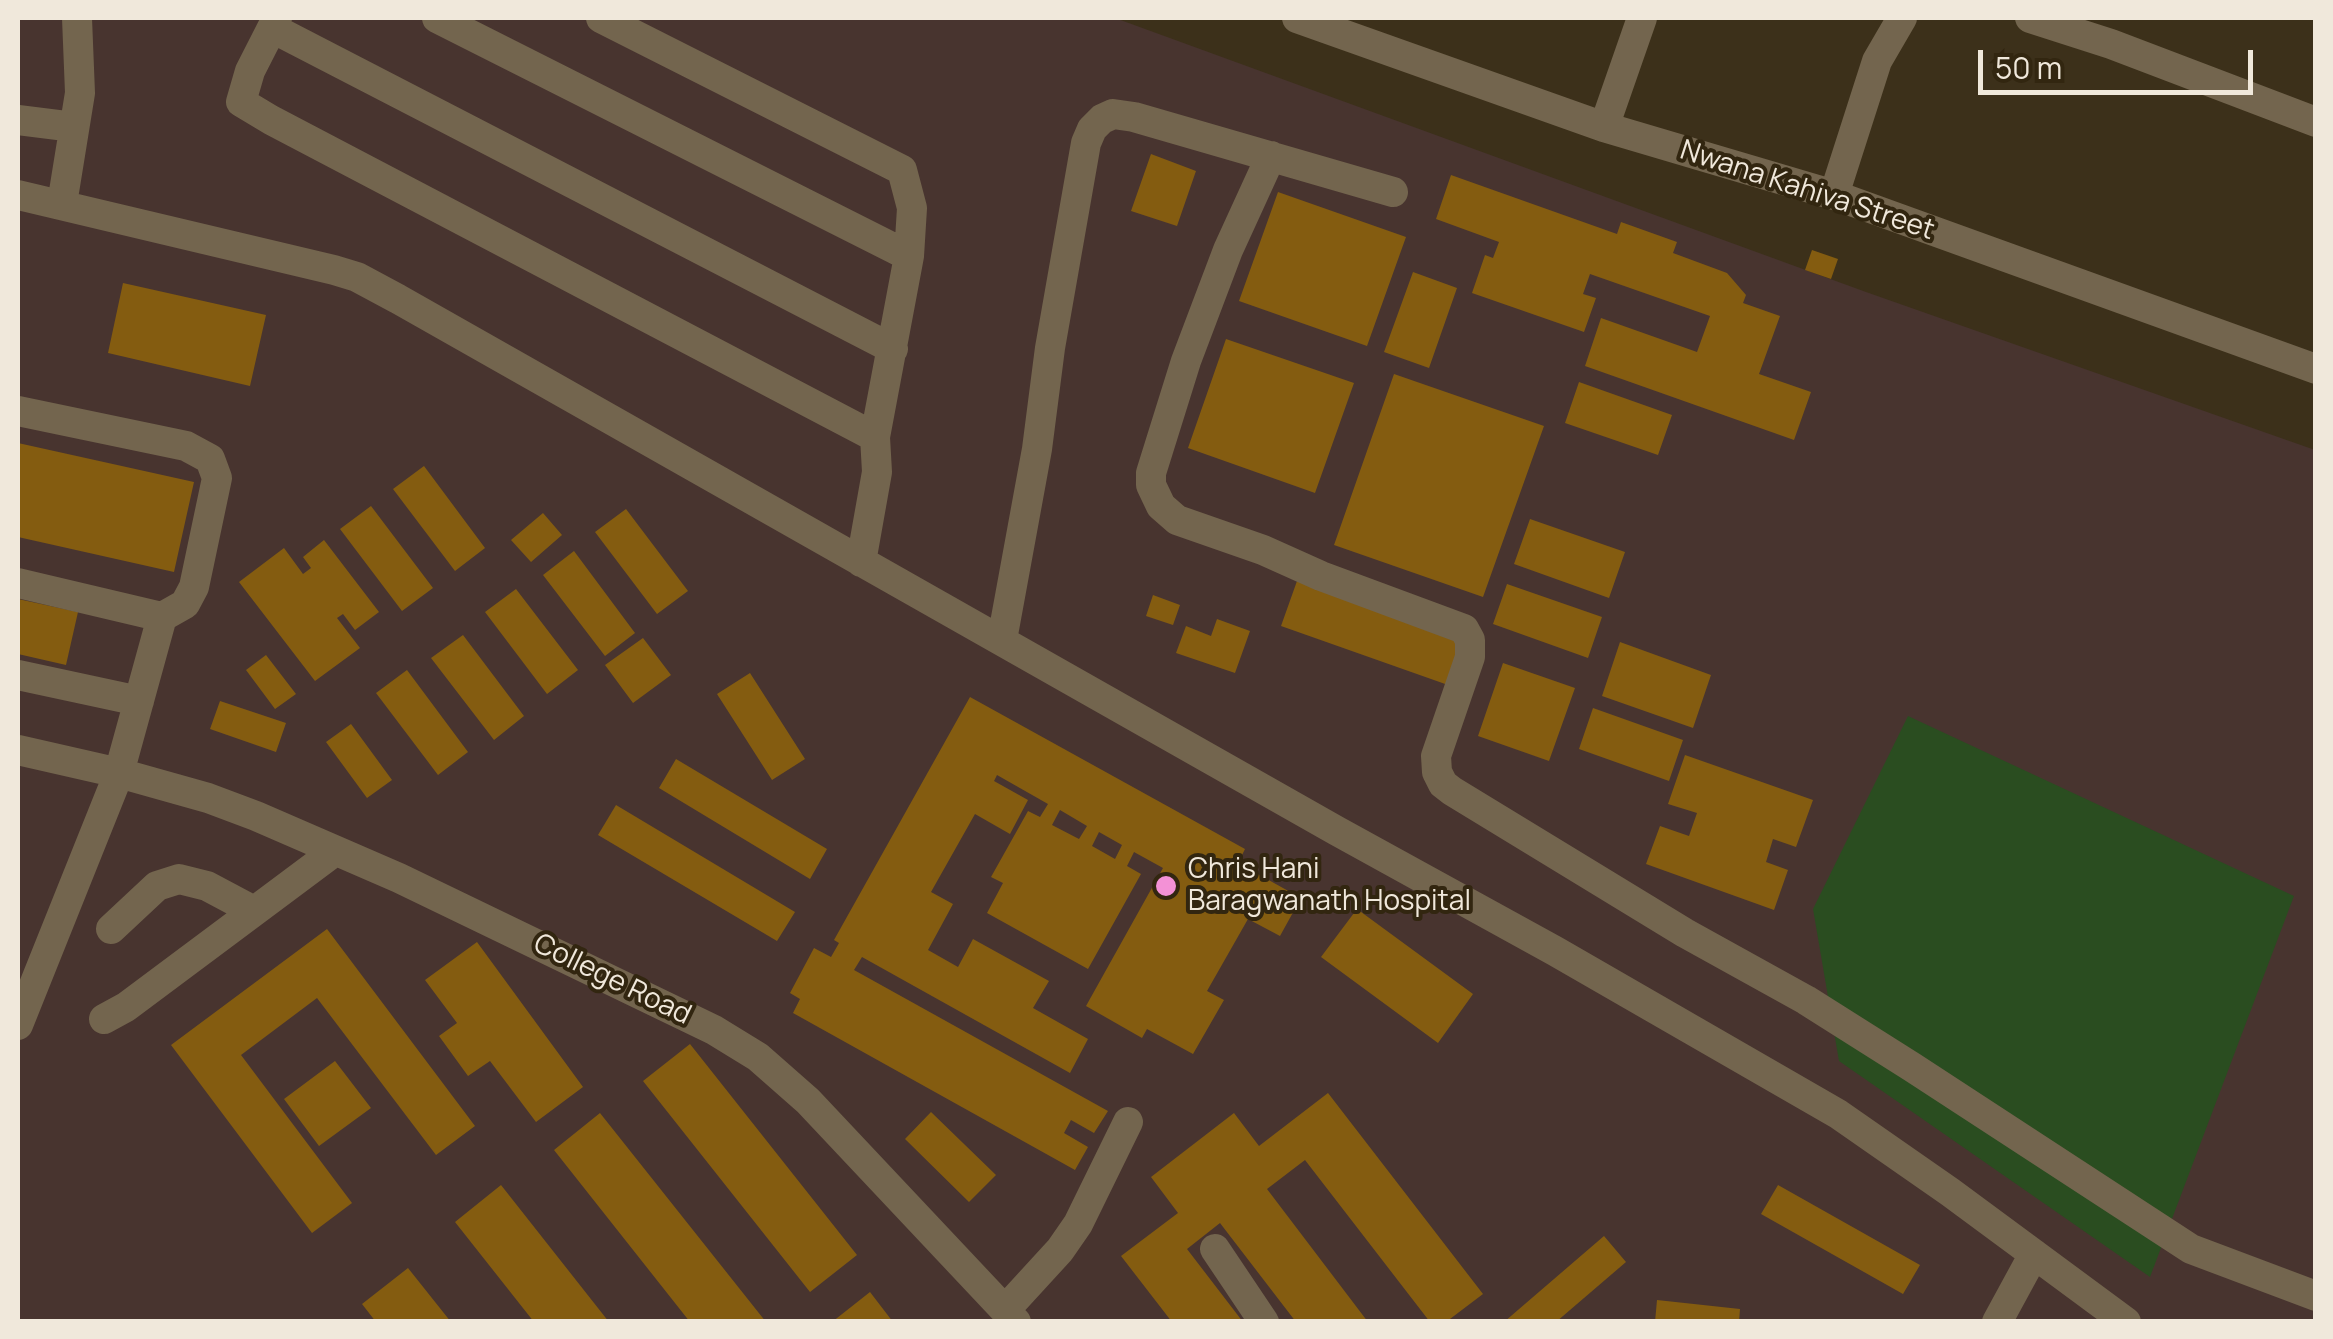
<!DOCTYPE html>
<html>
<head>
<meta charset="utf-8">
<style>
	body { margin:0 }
	#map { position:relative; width:2333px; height:1339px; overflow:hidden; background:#3c301a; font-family:Manrope,sans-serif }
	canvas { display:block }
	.frame { position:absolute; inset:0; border:20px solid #f0e8db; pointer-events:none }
	.scale { position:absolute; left:1978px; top:50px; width:275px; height:45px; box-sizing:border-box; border:5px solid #f0e8db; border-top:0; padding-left:12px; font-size:30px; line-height:35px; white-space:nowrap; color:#f0e8db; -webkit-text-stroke:8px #322610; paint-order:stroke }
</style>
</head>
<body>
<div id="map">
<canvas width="2333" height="1339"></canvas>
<div class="frame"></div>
<div class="scale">50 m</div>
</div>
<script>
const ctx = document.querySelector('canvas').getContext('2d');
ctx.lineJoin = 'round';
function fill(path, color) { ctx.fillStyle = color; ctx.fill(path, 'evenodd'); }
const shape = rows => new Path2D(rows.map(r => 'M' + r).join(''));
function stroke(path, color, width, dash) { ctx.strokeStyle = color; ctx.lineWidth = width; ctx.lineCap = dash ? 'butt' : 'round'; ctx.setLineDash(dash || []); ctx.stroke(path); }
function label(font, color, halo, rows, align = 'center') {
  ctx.font = font + ' Manrope,sans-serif'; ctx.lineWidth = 8; ctx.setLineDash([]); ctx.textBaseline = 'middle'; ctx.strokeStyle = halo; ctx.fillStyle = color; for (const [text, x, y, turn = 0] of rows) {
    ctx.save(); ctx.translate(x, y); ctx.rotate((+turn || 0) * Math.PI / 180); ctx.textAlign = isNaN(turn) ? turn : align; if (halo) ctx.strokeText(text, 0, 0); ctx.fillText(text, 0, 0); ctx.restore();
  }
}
fill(shape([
	[18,18,1115,18,1866,292,2315,450,2315,1321,18,1321]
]), '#48342f');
fill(shape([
	[1908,716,2294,896,2150,1277,1839,1061,1813,909]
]), '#2a4d20');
fill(shape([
	[1151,154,1196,171,1177,226,1131,211],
	[1451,175,1617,234,1621,222,1677,242,1673,253,1727,273,1746,295,1743,303,1780,316,1759,374,1811,392,1794,440,1585,366,1601,318,1697,352,1710,316,1590,274,1583,294,1596,298,1584,332,1472,293,1485,255,1493,258,1499,242,1436,219],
	[1278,192,1406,237,1367,346,1239,301],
	[1812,250,1838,259,1831,279,1805,270],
	[1413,272,1457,288,1429,368,1384,352],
	[123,283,266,315,250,386,108,353],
	[1226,339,1354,383,1315,493,1188,448],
	[1394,374,1544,426,1483,597,1334,545],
	[1579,382,1672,415,1658,455,1565,423],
	[18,443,194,482,174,572,18,537],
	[424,466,485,548,455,571,393,489],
	[371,506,433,588,402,611,340,529],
	[626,509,688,591,657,614,595,532],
	[543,513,562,535,531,562,511,540],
	[1530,519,1625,552,1609,598,1514,564],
	[324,540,379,612,355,630,343,614,337,618,360,648,315,681,239,582,284,548,303,574,311,568,303,557],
	[574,551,635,633,605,656,543,575],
	[1297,581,1464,641,1448,685,1281,626],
	[1507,584,1602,617,1588,658,1493,624],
	[516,589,578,670,547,694,485,612],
	[1153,595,1180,605,1173,625,1146,616],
	[18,599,78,612,66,665,18,654],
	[1217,619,1250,631,1235,673,1176,653,1186,626,1211,636],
	[463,635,524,716,494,740,431,658],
	[643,638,671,675,633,703,605,665],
	[1620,642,1711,675,1693,728,1602,696],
	[266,655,296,694,275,709,246,670],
	[1503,663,1575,688,1549,761,1478,736],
	[407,670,468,752,438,775,376,693],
	[750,673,805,759,772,780,717,694],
	[970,697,1245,849,1238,863,1301,898,1280,936,1248,919,1207,991,1224,1000,1193,1054,1147,1029,1142,1038,1086,1006,1163,868,1134,852,1127,866,1141,874,1088,969,987,913,1003,883,991,877,1028,811,1040,817,1048,804,997,775,994,781,1028,800,1010,834,975,814,931,892,953,904,928,950,958,967,973,939,1049,981,1033,1008,1088,1039,1070,1073,862,957,854,970,1108,1111,1094,1133,1071,1120,1064,1133,1088,1147,1075,1170,793,1013,800,999,790,993,814,948,831,957,839,943,834,940],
	[1060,810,1087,826,1079,839,1052,825],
	[1099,832,1122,845,1115,859,1092,846],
	[220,701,286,723,276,752,210,729],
	[1593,708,1683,740,1669,781,1579,749],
	[351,724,392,780,367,798,326,742],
	[1685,755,1813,800,1796,847,1773,839,1766,862,1788,870,1774,910,1646,864,1660,826,1689,836,1697,813,1668,804],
	[676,759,827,849,810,879,659,788],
	[616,805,795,912,777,941,598,835],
	[1357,909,1473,994,1438,1043,1321,957],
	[327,929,475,1126,436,1155,317,998,241,1055,352,1203,312,1233,171,1045],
	[477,942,583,1087,536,1122,490,1061,468,1076,439,1036,457,1023,425,980],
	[690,1044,857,1255,810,1292,643,1081],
	[335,1061,371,1108,319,1146,284,1099],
	[1328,1093,1483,1294,1446,1322,1430,1322,1305,1160,1267,1189,1368,1322,1296,1322,1220,1223,1187,1249,1243,1322,1172,1322,1121,1256,1178,1213,1151,1177,1234,1113,1259,1146],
	[931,1112,996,1175,969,1202,905,1139],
	[600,1113,766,1322,690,1322,554,1150],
	[501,1185,609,1322,534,1322,455,1222],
	[1778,1185,1920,1265,1903,1294,1761,1214],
	[1604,1236,1626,1262,1556,1322,1504,1322],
	[408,1268,451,1322,376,1322,362,1304],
	[870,1292,893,1322,832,1322],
	[1657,1300,1740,1309,1739,1322,1655,1322]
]), '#845c10');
stroke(shape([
	[277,18,250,71,241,102,271,120,875,437],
	[437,18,909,256],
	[601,18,902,170,912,208,909,256,875,437,877,472,861,562],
	[1297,18,1604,127,1834,195,2316,369],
	[2030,18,2111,44,2316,122],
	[272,28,893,349],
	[18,120,74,127],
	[1604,127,1642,18],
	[1271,156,1228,250,1186,361,1151,473,1151,485,1161,506,1177,520,1263,550,1321,576,1464,629,1470,640,1470,657,1436,756,1437,772,1443,784,1452,791,1685,933,1806,1000,1912,1067,2191,1249,2316,1296],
	[18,195,334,270,357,277,398,299,1337,831,1555,951,1838,1114,1950,1192,2126,1322],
	[1834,195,1877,61,1902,18],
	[62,204,80,93,77,18],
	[18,411,186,446,210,459,217,478,194,587,185,604,162,617,119,773,18,1025],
	[18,583,162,617],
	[1002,640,1037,449,1050,348,1086,143,1092,129,1102,119,1113,114,1134,117,1393,192],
	[18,675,139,701],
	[18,750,119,773,208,798,256,816,399,878,714,1030,758,1057,808,1101,1016,1322],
	[111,929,157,886,179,879,207,886,254,911],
	[104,1019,126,1007,335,851],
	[1215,1249,1264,1322],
	[1005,1310,1060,1250,1078,1224,1128,1122],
	[1997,1322,2034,1254]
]), '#73654e', 30);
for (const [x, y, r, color] of [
	[1166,886,12,"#f391d6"]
]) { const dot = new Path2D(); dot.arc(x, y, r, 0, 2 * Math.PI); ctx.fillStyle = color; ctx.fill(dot); stroke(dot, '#322610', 4); }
label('28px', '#f0e8db', '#322610', [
	["Nwana Kahiva Street",1807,191,18],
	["College Road",612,980,26]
]);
label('28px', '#f0e8db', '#322610', [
	["Chris Hani",1188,870],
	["Baragwanath Hospital",1188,902]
], 'left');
</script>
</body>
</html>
